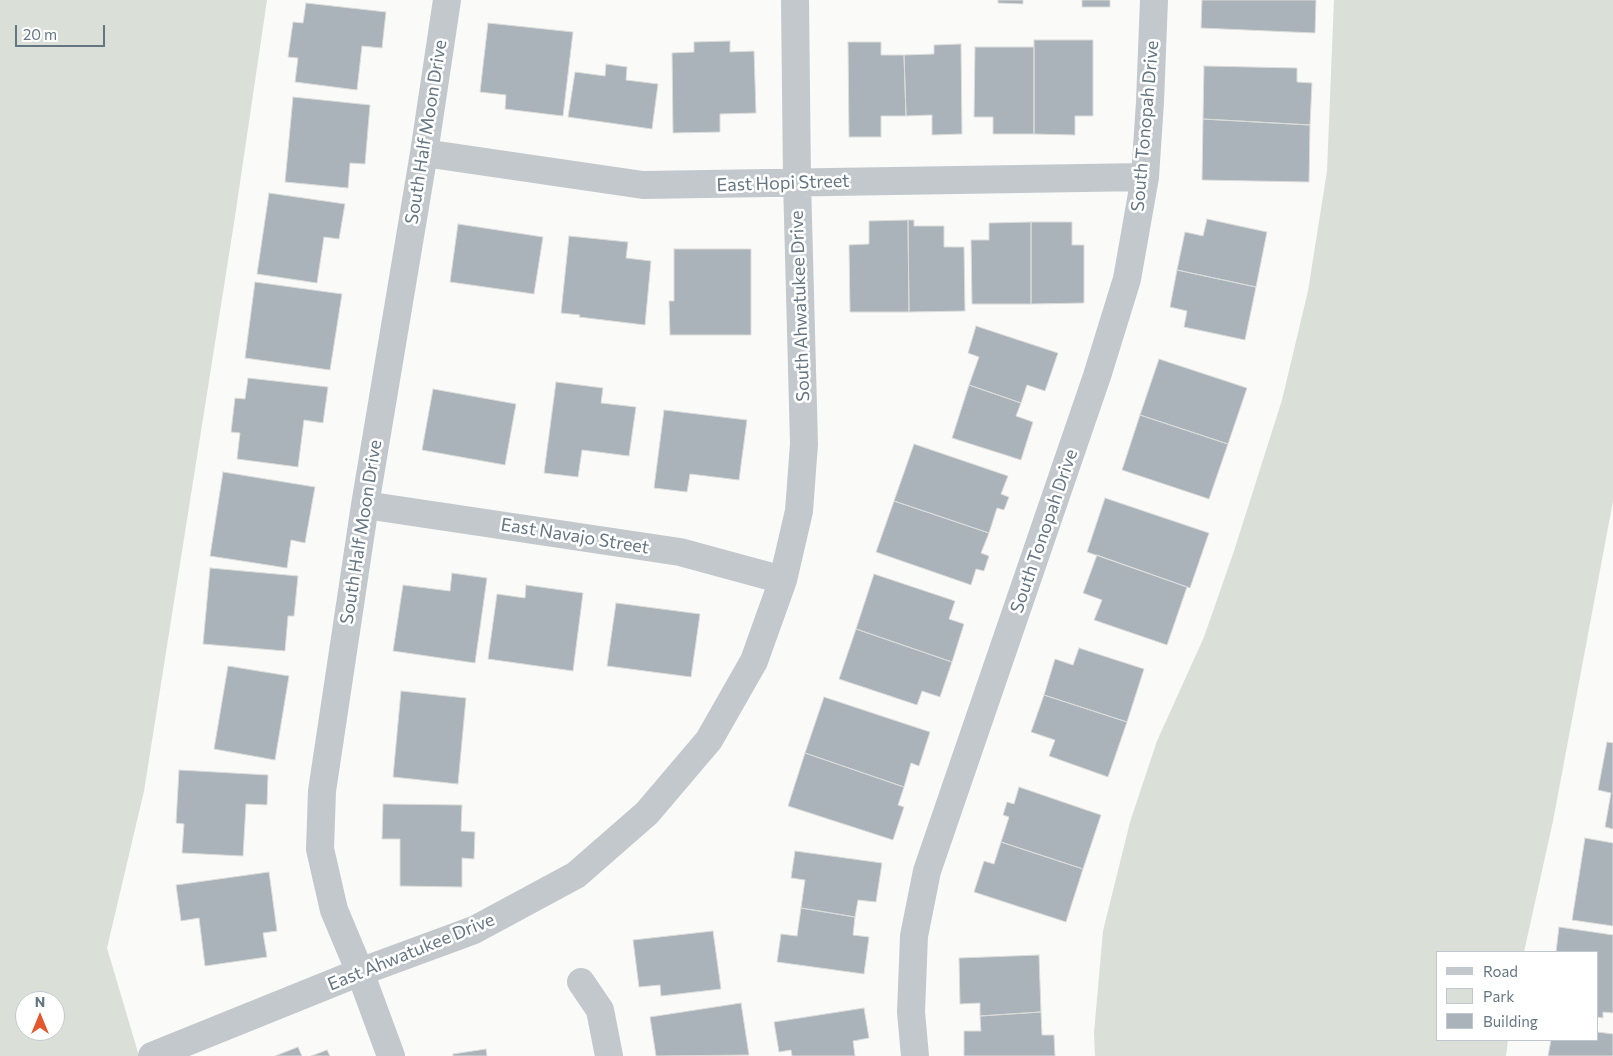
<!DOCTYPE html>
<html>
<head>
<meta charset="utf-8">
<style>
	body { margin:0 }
	#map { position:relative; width:1613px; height:1056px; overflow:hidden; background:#fafaf8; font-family:Commissioner,sans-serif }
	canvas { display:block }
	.legend { position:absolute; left:1436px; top:951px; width:162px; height:90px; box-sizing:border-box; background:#fff; border:1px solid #c1c8cd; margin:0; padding:6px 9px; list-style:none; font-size:15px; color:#657683 }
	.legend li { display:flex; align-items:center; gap:10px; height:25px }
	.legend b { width:25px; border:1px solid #c1c8cd }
	.north { position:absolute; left:15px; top:991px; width:50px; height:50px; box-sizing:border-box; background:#fff; border:1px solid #c1c8cd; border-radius:50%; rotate:0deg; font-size:14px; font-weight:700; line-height:20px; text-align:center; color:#657683 }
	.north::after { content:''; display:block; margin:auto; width:18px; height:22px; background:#e4572e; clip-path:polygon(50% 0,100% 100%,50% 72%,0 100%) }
	.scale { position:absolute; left:15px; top:25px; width:90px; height:22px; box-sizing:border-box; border:2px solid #657683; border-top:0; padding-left:6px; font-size:15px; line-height:18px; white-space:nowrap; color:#657683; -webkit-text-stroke:4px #fff; paint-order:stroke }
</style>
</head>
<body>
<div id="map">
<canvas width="1613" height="1056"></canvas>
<ul class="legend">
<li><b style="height:6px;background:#c3c8cc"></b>Road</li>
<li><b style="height:14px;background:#dadfd7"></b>Park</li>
<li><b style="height:14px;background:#aab3b9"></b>Building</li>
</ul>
<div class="north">N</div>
<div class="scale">20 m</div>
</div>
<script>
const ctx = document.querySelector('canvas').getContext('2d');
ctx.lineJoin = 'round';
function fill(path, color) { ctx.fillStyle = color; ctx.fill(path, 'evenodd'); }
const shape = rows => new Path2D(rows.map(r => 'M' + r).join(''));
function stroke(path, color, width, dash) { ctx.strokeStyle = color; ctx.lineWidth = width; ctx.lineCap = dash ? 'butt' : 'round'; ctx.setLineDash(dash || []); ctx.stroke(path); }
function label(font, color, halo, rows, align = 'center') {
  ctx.font = font + ' Commissioner,sans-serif'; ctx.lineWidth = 5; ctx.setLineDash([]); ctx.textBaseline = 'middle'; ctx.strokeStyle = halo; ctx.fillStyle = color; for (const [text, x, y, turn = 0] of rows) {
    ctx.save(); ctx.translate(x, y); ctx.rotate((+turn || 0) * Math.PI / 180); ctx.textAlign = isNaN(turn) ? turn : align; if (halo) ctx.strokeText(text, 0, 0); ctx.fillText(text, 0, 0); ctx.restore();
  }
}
fill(shape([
	[0,0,267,0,234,223,144,791,107,948,139,1056,0,1056],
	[25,1001,55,1001,55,1031,25,1031],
	[1334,0,1613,0,1613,501,1553,821,1524,952,1437,952,1437,1040,1508,1040,1506,1056,1095,1056,1094,1033,1103,931,1130,822,1157,741,1204,637,1234,551,1282,400,1308,291,1327,171]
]), '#dadfd7');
const building = shape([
	[998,0,1023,0,1023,4,998,3,998,0],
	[1082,0,1110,0,1110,7,1082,7,1082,0],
	[1202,0,1316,0,1315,33,1201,28,1202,0],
	[306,3,386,12,382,48,362,46,357,90,295,82,298,58,288,57,293,22,303,23,306,3],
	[488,23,573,32,563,116,505,109,506,95,480,92,488,23],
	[1034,40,1093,40,1093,116,1075,116,1075,135,1034,134,1034,40],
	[730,41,730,52,754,51,756,113,720,114,720,132,673,133,672,53,694,52,694,42,730,41],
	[848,42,881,42,881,55,904,55,906,116,881,116,881,137,849,137,848,42],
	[961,44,962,134,932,135,932,115,906,116,904,55,934,54,934,45,961,44],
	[975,47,1034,47,1034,134,993,134,993,117,974,117,975,47],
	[606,64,627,67,626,80,658,84,652,129,568,117,575,72,605,76,606,64],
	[1204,66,1297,68,1297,82,1312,83,1310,125,1203,119,1204,66],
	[293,97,370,105,365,164,350,163,348,188,285,182,293,97],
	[1203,119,1310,125,1309,182,1202,180,1203,119],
	[269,193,345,204,339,239,324,237,317,283,257,274,269,193],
	[1207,219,1267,232,1256,287,1177,270,1185,232,1203,236,1207,219],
	[908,220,914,220,914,226,944,226,944,247,964,247,965,311,909,312,908,220],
	[908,220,909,312,850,312,849,245,869,244,869,221,908,220],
	[1031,222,1031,304,972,304,971,240,989,240,989,223,1031,222],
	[1031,222,1072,222,1072,245,1084,245,1084,303,1031,304,1031,222],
	[458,224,543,237,534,294,450,282,458,224],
	[569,236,628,242,626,258,651,261,645,325,579,317,580,315,561,313,569,236],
	[674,249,751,249,751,335,670,335,669,301,674,301,674,249],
	[1177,270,1256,287,1245,340,1184,327,1187,311,1170,307,1177,270],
	[255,282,342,294,330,370,245,358,255,282],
	[976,326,1058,353,1045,391,1027,385,1021,403,969,385,979,357,968,353,976,326],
	[1159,359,1247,388,1228,444,1140,415,1159,359],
	[248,378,328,387,323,423,304,420,298,467,237,459,240,433,231,432,235,398,245,399,248,378],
	[556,382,603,388,601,403,636,407,629,456,582,450,578,477,544,473,556,382],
	[969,385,1021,403,1016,416,1033,422,1021,460,952,438,969,385],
	[433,389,516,404,505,465,422,450,433,389],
	[664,410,747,420,739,480,690,474,687,492,654,488,664,410],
	[1140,415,1228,444,1209,499,1122,470,1140,415],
	[914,444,1008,476,1001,494,1009,497,1004,510,997,508,989,533,894,501,914,444],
	[223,472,315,487,305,543,291,540,287,568,210,556,223,472],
	[1105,498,1209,533,1190,588,1087,552,1105,498],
	[894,501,989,533,981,553,989,556,984,571,976,569,971,585,876,552,894,501],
	[1097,555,1187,587,1167,645,1094,620,1102,600,1083,593,1097,555],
	[210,568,298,576,294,616,288,616,285,651,203,644,210,568],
	[452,573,487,578,475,663,393,651,403,585,450,591,452,573],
	[874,574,955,601,949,619,964,624,952,662,856,629,874,574],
	[526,585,583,593,573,671,488,659,497,594,525,598,526,585],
	[616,603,700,614,691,677,607,666,616,603],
	[856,629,952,662,940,697,922,691,917,705,839,679,856,629],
	[1079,648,1144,669,1127,722,1044,695,1055,659,1073,665,1079,648],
	[228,666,289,676,275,760,214,749,228,666],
	[401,691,466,698,458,784,393,777,401,691],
	[1044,695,1127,722,1108,777,1049,756,1055,740,1031,732,1044,695],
	[824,697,930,732,919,766,911,763,904,787,805,753,824,697],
	[1607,742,1613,743,1613,829,1605,827,1611,793,1598,790,1607,742],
	[805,753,904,787,898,805,904,807,893,840,788,806,805,753],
	[179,770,268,775,267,805,246,804,243,856,182,853,184,824,176,823,179,770],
	[1019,787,1101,815,1083,869,1001,842,1009,817,1003,815,1007,802,1014,804,1019,787],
	[383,804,462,805,461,831,475,832,474,859,462,858,462,887,400,886,400,839,382,839,383,804],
	[1585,838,1613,843,1613,926,1572,920,1585,838],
	[1001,842,1083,869,1066,922,974,892,984,861,994,864,1001,842],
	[795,851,882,863,876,902,858,900,855,917,801,908,805,880,791,878,795,851],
	[269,872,277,931,263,933,267,957,205,966,199,918,181,921,176,885,269,872],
	[801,908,855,917,853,935,869,937,864,974,777,962,781,934,797,936,801,908],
	[1559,927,1613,935,1613,1013,1603,1012,1603,1018,1597,1017,1597,952,1556,952,1559,927],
	[713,931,721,989,661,996,660,985,639,987,633,940,713,931],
	[1039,955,1041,1012,980,1016,980,1003,960,1004,959,958,1039,955],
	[741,1003,749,1055,656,1056,650,1017,741,1003],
	[864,1008,869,1038,853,1041,855,1056,792,1056,791,1050,779,1052,774,1022,864,1008],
	[1041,1012,1042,1035,1054,1035,1055,1056,964,1056,964,1031,981,1031,980,1016,1041,1012],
	[1597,1032,1613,1034,1613,1056,1548,1056,1551,1040,1597,1040,1597,1032],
	[298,1047,302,1056,275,1056,298,1047],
	[486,1049,487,1056,453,1056,453,1054,486,1049],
	[327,1050,330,1056,311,1056,327,1050]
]);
fill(building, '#aab3b9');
stroke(building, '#dcdcda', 1);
stroke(shape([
	[424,153,643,185,1145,177],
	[365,505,680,552,783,580],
	[581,982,600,1010,609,1056],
	[152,1056,360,972,474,930,576,875,647,813,709,740,754,661,783,580,799,511,804,444,797,181,795,0],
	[391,1056,360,972,334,910,320,849,322,791,365,505,424,153,447,0],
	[915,1056,911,1012,914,936,927,871,1097,376,1127,279,1145,177,1150,102,1154,0]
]), '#c3c8cc', 28);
label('18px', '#657683', '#fff', [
	["South Tonopah Drive",1145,126,-85],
	["South Half Moon Drive",426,132,-81],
	["East Hopi Street",783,183,-2],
	["South Ahwatukee Drive",800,306,-92],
	["South Tonopah Drive",1044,531,-71],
	["South Half Moon Drive",361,532,-81],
	["East Navajo Street",575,536,9],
	["East Ahwatukee Drive",411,952,-22]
]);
</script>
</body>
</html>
